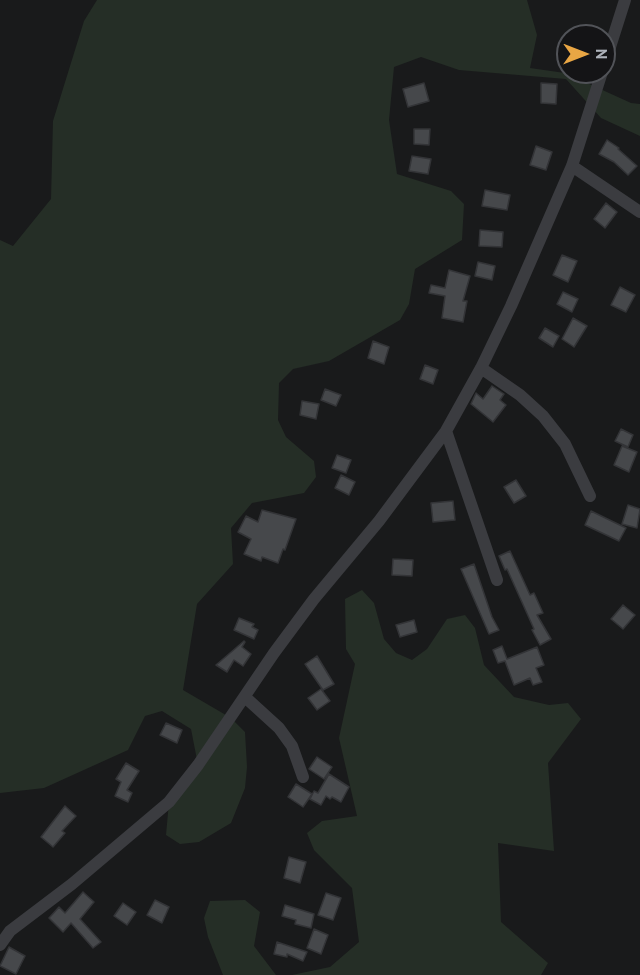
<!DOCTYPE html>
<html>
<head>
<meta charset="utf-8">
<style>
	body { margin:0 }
	#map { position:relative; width:640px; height:975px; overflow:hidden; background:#191a1b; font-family:"PT Sans",sans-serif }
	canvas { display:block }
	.north { position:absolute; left:556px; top:24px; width:60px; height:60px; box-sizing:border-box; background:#141416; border:2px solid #515358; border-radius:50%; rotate:90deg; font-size:16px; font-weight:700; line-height:24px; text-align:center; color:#adb2ba }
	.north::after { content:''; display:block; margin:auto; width:21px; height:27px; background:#e9a644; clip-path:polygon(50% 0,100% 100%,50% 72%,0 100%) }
</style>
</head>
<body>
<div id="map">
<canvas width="640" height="975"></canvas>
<div class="north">N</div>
</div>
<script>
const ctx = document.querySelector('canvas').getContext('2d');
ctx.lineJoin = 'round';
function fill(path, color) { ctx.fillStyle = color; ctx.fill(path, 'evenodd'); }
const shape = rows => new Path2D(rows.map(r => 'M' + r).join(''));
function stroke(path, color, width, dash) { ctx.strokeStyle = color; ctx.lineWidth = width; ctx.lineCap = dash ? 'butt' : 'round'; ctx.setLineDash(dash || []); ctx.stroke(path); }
fill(shape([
	[97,0,527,0,537,35,530,68,565,73,631,103,640,104,640,136,601,118,566,79,459,70,421,57,394,67,389,120,397,174,451,191,464,204,462,240,415,269,409,304,400,320,329,361,293,369,279,383,278,420,286,437,314,461,316,477,304,493,252,503,231,528,233,564,197,604,183,690,231,718,245,732,247,767,245,788,231,823,199,842,180,844,166,835,169,802,198,765,191,729,162,711,145,716,128,750,44,788,0,793,0,240,13,246,51,199,53,121,84,21],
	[362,590,374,603,384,639,396,653,412,660,427,649,447,619,465,615,475,628,484,665,514,697,549,705,568,703,581,719,548,763,554,851,498,843,501,922,548,963,541,975,292,975,330,967,359,942,352,888,314,850,307,833,322,821,357,816,339,738,355,664,346,649,345,599],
	[245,900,260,912,254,946,276,975,223,975,208,937,204,918,210,901]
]), '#252e26');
const building = shape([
	[424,83,429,101,408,107,403,89,424,83],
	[541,83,557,84,556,104,541,103,541,83],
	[414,129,430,129,429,145,414,144,414,129],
	[607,140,619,148,618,149,637,166,628,175,614,162,599,154,607,140],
	[536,146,552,152,546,170,530,165,536,146],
	[412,156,431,159,428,174,409,171,412,156],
	[485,190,510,195,507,210,482,206,485,190],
	[606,203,617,212,605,228,594,219,606,203],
	[480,230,503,232,502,247,479,246,480,230],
	[562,255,577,261,568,282,553,275,562,255],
	[478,262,495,266,492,280,475,276,478,262],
	[449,270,470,276,463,301,467,301,463,322,442,318,445,296,429,293,431,285,445,288,449,270],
	[620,287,635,295,626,312,611,305,620,287],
	[563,292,578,299,572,312,557,304,563,292],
	[573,318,587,326,574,347,562,339,573,318],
	[545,328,559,336,553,347,539,338,545,328],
	[373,341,389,347,384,364,368,358,373,341],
	[425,365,438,370,433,384,420,379,425,365],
	[492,386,504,394,500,400,506,405,493,422,471,404,476,393,483,399,492,386],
	[325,389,341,395,336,406,321,400,325,389],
	[302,401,319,404,316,419,300,415,302,401],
	[621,429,633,435,628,447,615,441,621,429],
	[622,446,637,452,629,472,614,465,622,446],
	[337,455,351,460,346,473,332,468,337,455],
	[341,475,355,482,349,495,335,488,341,475],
	[516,480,526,496,514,503,504,487,516,480],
	[453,501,455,520,433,522,431,503,453,501],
	[628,505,640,509,637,528,622,524,628,505],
	[262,510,296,519,285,550,283,549,278,563,262,557,261,561,244,554,251,539,238,532,246,516,258,522,262,510],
	[591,511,626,528,619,541,585,525,591,511],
	[510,551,530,595,534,593,543,613,537,615,551,639,540,645,532,630,534,629,507,569,505,570,499,556,510,551],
	[393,559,413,560,412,576,392,575,393,559],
	[474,564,492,617,499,630,489,634,461,569,474,564],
	[623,605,635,615,623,629,611,619,623,605],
	[239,618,254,624,252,627,258,630,254,639,234,630,239,618],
	[414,620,417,632,400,637,396,625,414,620],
	[244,641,245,642,242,647,251,654,243,666,234,660,227,672,216,665,244,641],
	[502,646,507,659,537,647,544,665,536,668,542,682,533,685,530,678,514,685,505,661,498,663,493,650,502,646],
	[317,656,334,684,323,690,305,664,317,656],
	[321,689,330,701,317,710,308,698,321,689],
	[166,723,182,730,177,743,160,735,166,723],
	[317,757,332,767,324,779,309,769,317,757],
	[126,763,139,771,127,790,132,793,128,802,115,796,121,782,116,779,126,763],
	[329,774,349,787,341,802,332,797,330,799,326,796,321,805,310,799,314,791,318,793,329,774],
	[296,784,312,794,303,807,288,797,296,784],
	[65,806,76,816,62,831,65,833,53,847,41,837,65,806],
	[289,857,306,862,300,883,284,878,289,857],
	[83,892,94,902,80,919,101,942,93,948,71,923,63,932,49,918,59,907,65,913,83,892],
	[326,893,341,898,333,920,318,915,326,893],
	[155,900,169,907,162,923,147,915,155,900],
	[123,903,136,912,127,925,114,916,123,903],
	[285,905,314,914,311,928,295,924,296,920,282,916,285,905],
	[314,929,328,935,321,954,307,948,314,929],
	[277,942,307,952,303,961,287,954,287,957,274,954,277,942],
	[9,947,25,956,16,974,0,966,9,947]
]);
fill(building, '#46484b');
stroke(building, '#333437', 1.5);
stroke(shape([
	[604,66,625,0],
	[572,166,640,212],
	[481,368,520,395,543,416,565,444,590,496],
	[446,431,497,580],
	[245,697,279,728,292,746,303,777],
	[0,945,10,931,72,884,169,802,198,765,274,653,314,599,379,521,446,431,481,368,511,306,572,166,602,72]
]), '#3b3c40', 12);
</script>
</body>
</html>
